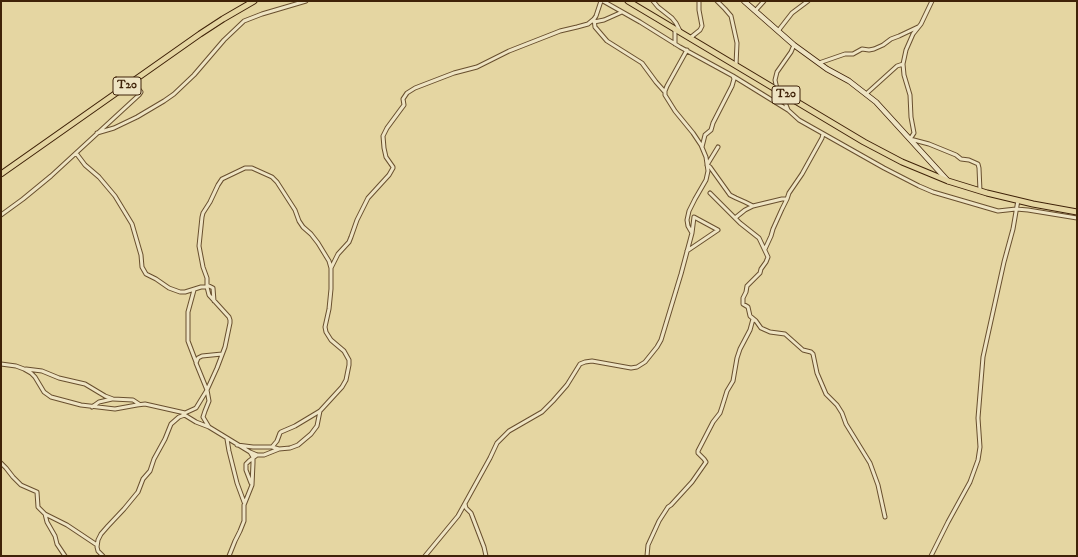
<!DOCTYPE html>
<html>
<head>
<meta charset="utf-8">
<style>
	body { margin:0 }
	#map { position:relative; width:1078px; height:557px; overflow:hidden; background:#e5d6a2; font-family:"IM FELL DW Pica",serif }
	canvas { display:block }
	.frame { position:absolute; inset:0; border:2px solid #3f2208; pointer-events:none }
</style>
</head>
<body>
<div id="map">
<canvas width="1078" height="557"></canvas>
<div class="frame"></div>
</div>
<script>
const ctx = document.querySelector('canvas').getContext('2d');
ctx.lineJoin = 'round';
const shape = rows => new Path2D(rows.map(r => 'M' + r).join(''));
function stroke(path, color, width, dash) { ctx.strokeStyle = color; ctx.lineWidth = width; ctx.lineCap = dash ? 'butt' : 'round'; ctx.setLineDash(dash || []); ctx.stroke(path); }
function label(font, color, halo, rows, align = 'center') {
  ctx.font = font + ' "IM FELL DW Pica",serif'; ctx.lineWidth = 3.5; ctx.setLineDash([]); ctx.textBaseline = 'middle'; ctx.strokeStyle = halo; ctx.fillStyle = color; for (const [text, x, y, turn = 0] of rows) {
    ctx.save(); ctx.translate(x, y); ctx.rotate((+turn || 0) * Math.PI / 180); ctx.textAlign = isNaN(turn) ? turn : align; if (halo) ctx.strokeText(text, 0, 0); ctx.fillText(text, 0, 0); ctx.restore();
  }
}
const street = shape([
	[603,1,640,22,680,47,733,76,788,110],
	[653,1,658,7,672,18,676,23,680,31],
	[717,1,725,9,731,16,737,43,736,65],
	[932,1,921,24,913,34,906,50,903,64,904,75,910,95,911,117,914,133,910,139,929,144,956,155,961,159,969,160,978,164,979,168,980,191],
	[755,11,764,1],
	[594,19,595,27,607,41,642,63,656,82,664,91],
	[594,22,604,20,622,12],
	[675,29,675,44],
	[778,31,792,13,808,1],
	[690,38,700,30,702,26,699,10,699,1],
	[819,63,845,54,853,54,862,49,869,50,874,49,883,45,891,39,899,36,918,27],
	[777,89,775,80,777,72,791,52,794,45],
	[783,93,784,100,788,110,799,120,884,168,919,186,933,192,998,211,1016,209,1028,210,1077,218],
	[866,94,897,66,903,64],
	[97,133,114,128,137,117,164,101,174,94,194,75,224,40,244,21,262,14,306,1],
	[702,147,705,135,711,130,713,123,732,86,734,79,733,76],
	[718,147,707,165,710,167,730,195,736,198,745,202,753,206,782,199,787,199,789,193,802,174,822,138,823,134],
	[76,153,85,165,99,177,115,196,132,224,141,255,142,267,146,274,156,279,169,288,180,292,185,292,201,287,207,287],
	[710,193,740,223,759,238,768,257,766,262,761,269,760,273,747,286,746,292,743,298,743,304,748,307,750,316,756,321,761,328,770,332,785,334,803,350,811,352,813,354,817,373,826,394,837,405,842,413,846,424,870,463,878,485,885,517],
	[1,215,23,199,51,176,139,95,141,92,133,82],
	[735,218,745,210,753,206],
	[765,249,771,236,773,229,782,209,787,199],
	[687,251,718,230,694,217,692,233],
	[331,268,338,254,349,242,351,237,357,220,368,198,389,175,393,168,393,167,386,157,384,148,383,136,387,128,401,109,404,105,403,99,407,93,415,88,454,73,477,67,509,51,555,33,560,31,577,27,588,24,594,19,596,16,601,1],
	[207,285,213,288,214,301],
	[194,290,188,312,188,341,196,362],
	[222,354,202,356,198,358,196,363,207,390,209,401,205,411,203,417,209,427,250,452,253,457,253,463,252,485,244,505,244,521,240,531,235,541,229,556],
	[1,364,16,366,24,369,31,373,35,377,44,392,51,397,81,405,115,409,137,405,145,404,185,413,196,408,207,390,217,368,225,347,230,323,230,320,229,317,209,295,207,287,207,278,203,267,199,246,202,217,203,213,210,202,218,185,222,179,245,168,252,168,272,177,277,182,295,210,299,221,303,227,311,234,318,243,329,261,331,268,331,289,329,309,325,327,326,332,331,340,344,351,349,360,349,365,346,380,342,387,320,411,317,426,311,434,298,445,290,448,279,449,272,447,253,447,237,445],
	[26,369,42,371,59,378,85,384,105,396,113,399,133,400,139,404],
	[92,407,99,402,112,399],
	[183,414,196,422,209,427],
	[227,439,229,451,237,483,244,502],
	[272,447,277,441,280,433,281,432,295,426,320,411],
	[250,452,257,455,264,455,279,449],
	[1,463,6,468,13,477,21,485,37,492,38,507,45,514,47,522,55,536,57,544,65,556],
	[251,483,246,470,246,464,249,461,257,455],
	[465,504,466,508,471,513,484,547,486,556],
	[45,514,67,525,97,545],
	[103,556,98,551,97,547,98,540,101,534,108,526,124,509,138,492,143,479,150,471,154,459,165,439,171,424,179,417,185,415],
	[425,556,458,516,490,458,497,443,509,431,542,412,553,401,567,385,580,364,585,362,592,361,631,368,637,367,645,362,657,347,661,340,681,274,692,233,688,226,687,220,689,211,695,199,706,180,708,171,706,157,701,145,693,133,675,111,665,95,665,91,667,86,687,50],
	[647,556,648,545,659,521,668,507,671,505,692,482,706,462,704,459,698,453,698,451,713,422,720,413,722,407,727,391,733,381,737,358,740,349,750,330,753,319],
	[931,556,948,522,970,482,978,460,980,447,978,418,983,357,1004,262,1013,229,1018,200]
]);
const secondary = shape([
	[744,1,794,45,827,69,849,81,876,102,948,181]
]);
const primary = shape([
	[628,1,864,142,902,162,948,181,987,193,1033,204,1077,212],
	[1,174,200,34,223,19,254,1]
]);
stroke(street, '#684f2e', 5);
stroke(secondary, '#3f2208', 6);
stroke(primary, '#3f2208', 7);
stroke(street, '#eee4c3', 3);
stroke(secondary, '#eee4c3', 4.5);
stroke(primary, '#e5d6a2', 5);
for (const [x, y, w] of [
	[127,86,28],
	[786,95,28]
]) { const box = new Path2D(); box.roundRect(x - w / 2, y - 9, w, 18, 3); ctx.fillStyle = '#eee4c3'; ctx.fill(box); stroke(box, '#3f2208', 1); }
label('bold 11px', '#3f2208', null, [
	["T20",127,86],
	["T20",786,95]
]);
</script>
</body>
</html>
